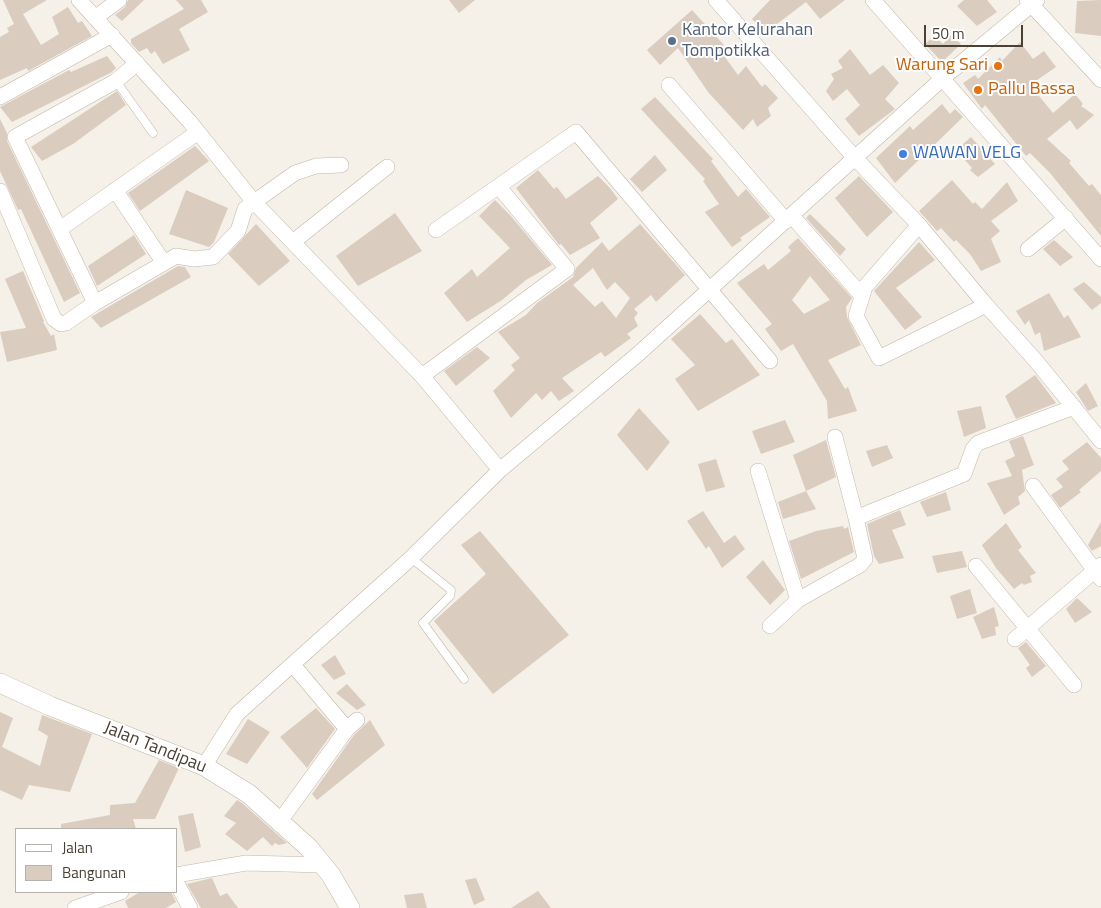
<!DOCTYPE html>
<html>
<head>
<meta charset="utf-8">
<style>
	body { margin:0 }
	#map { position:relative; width:1101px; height:908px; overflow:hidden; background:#f5f0e8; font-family:"Titillium Web",sans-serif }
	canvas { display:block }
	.legend { position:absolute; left:15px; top:828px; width:162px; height:65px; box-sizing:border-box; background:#fff; border:1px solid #b6b3af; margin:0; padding:6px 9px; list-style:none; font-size:15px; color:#494036 }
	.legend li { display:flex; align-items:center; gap:10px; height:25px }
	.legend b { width:25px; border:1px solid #b6b3af }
	.scale { position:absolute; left:924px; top:25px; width:99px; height:22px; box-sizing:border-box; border:2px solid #494036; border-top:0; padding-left:6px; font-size:15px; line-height:18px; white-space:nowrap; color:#494036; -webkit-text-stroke:4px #fff; paint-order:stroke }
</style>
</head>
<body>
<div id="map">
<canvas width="1101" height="908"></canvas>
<ul class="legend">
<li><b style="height:6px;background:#fff"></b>Jalan</li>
<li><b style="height:14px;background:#dacdbf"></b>Bangunan</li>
</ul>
<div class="scale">50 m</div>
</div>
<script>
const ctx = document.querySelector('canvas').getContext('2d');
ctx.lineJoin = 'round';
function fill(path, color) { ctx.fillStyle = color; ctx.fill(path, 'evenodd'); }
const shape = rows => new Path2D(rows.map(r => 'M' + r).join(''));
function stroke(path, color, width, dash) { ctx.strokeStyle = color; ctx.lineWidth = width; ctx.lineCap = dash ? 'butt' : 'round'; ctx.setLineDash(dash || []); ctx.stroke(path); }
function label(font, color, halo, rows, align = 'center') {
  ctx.font = font + ' "Titillium Web",sans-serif'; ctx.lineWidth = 4; ctx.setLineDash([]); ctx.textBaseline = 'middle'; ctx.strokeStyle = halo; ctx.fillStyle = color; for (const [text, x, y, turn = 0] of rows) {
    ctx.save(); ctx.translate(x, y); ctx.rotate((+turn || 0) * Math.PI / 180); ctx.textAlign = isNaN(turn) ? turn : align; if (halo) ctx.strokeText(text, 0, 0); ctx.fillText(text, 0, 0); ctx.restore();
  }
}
fill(shape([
	[3,0,47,0,23,14,41,45,59,34,52,17,68,7,78,23,82,21,92,36,28,71,27,68,0,80,0,37,9,32,7,28,14,24],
	[128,0,144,0,122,21,115,15,125,7],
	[176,0,201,0,208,12,179,29,190,50,163,64,155,51,151,54,147,48,139,52,131,43,131,39,184,9],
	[449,0,475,0,459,13],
	[770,0,845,0,820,19,806,2,765,33,752,19],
	[964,0,987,0,997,12,977,26,957,6],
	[1101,0,1101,36,1075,33,1077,1],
	[692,10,724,45,719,49,738,75,746,66,762,87,765,84,778,98,768,108,771,116,757,127,753,119,743,130,708,92,678,48,660,65,647,50],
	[951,35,961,44,942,62,925,44,934,36,943,44],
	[1020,42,1033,59,1044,51,1056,67,1030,85,1053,113,1075,94,1083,104,1081,106,1094,115,1077,130,1070,120,1047,139,1071,161,1069,163,1089,186,1092,184,1101,195,1101,236,1050,173,1030,153,1026,156,985,105,982,109,963,83,975,75,978,79,1000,57,1002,61],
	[850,49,870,75,883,65,899,83,885,99,895,109,859,136,845,119,860,105,847,89,833,101,826,91,834,79,831,74,843,68,838,61],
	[107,56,116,68,112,72,12,122,0,107,69,70,71,72],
	[117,91,126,105,73,144,42,161,31,147],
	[655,97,713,159,711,161,738,197,746,189,770,217,740,238,742,240,732,247,705,212,719,204,703,181,705,179,641,109],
	[942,104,950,114,955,109,963,117,895,183,876,158,910,126,913,130],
	[0,119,7,133,7,141,80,293,64,302,21,209,18,210,0,171],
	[971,137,995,164,978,177,970,170,972,168,956,150],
	[195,146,209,161,140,211,128,193],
	[655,155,667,170,642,192,630,179],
	[538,170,554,189,557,187,566,199,598,176,610,188,618,199,590,223,600,238,570,255,561,244,559,245,516,188],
	[859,176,893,212,867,237,835,198],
	[952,180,973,204,975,202,982,209,1007,182,1018,201,991,221,1000,231,991,239,1001,262,981,271,970,254,956,240,954,242,941,228,937,231,919,211],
	[186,190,228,208,214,242,209,247,169,234],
	[495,200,510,215,552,265,526,280,502,300,467,322,444,293,472,269,477,277,510,248,479,216],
	[395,213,422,251,358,286,336,256],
	[810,214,846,249,840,256,806,218],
	[256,224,290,261,259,286,228,254],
	[640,224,685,275,656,302,651,295,634,309,638,313,634,318,638,326,627,334,631,338,605,357,601,352,562,378,574,391,559,401,551,391,542,400,536,393,511,418,493,391,515,370,511,365,520,358,498,332,526,315,537,303,573,277,576,268,602,242,609,251],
	[593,268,607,290,615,282,630,298,616,318,602,301,595,307,573,285],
	[134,235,146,254,97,286,88,266],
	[798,238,852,298,846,307,847,317,861,345,828,360,845,389,848,387,857,411,828,419,827,401,793,344,781,351,765,329,772,324,737,283,764,264,768,270,791,251,788,247],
	[810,276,830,300,804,314,792,300],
	[1054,240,1073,257,1060,266,1043,249],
	[919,242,935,260,896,288,922,317,905,330,874,291],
	[178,266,185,267,191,277,101,328,91,317],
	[23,271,44,321,43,322,51,336,54,334,57,350,7,362,0,332,26,328,5,279],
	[1084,282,1101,297,1101,303,1092,310,1073,289],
	[1049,293,1064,318,1068,315,1081,337,1044,351,1040,332,1035,335,1029,320,1025,325,1016,311],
	[700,314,726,343,732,339,760,375,698,411,675,379,695,365,671,339],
	[477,347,490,358,456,386,444,371],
	[1035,375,1056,403,1016,419,1005,396],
	[1086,383,1098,406,1088,411,1076,392],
	[981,406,986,428,964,437,957,411],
	[639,408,670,442,647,471,617,435],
	[785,420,795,442,761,454,752,431],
	[1023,436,1034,465,1022,470,1025,491,1018,497,1020,504,1004,515,987,483,1012,476,1005,461,1015,456,1009,441],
	[826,440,836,477,806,491,793,455],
	[1087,442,1101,458,1101,471,1079,490,1081,492,1060,508,1051,495,1063,487,1056,479,1069,469,1062,461],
	[887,445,893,458,872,467,866,451],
	[716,459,725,487,706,492,698,464],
	[806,491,816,509,783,519,778,502],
	[946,492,951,510,927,517,920,502],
	[900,510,906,525,892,530,904,558,879,564,874,556,867,524],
	[703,511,724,543,735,535,745,549,722,568,709,546,706,549,687,521],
	[1101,522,1101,546,1092,551,1088,545],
	[1006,523,1022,547,1018,550,1036,573,1030,576,1032,582,1024,585,1022,583,1014,589,996,568,982,545],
	[843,526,844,529,848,527,854,552,801,579,789,541,816,531],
	[480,531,569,635,493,694,434,621,486,574,461,545],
	[962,551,967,567,937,573,932,556],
	[763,560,785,590,770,605,746,577],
	[970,589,977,613,957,619,950,596],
	[1077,598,1092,612,1075,623,1066,609],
	[994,607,999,626,995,627,996,635,982,639,973,617],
	[1026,642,1046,666,1032,677,1026,668,1030,665,1018,648],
	[335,655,346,674,334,680,321,665],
	[347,684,366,705,357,710,336,693],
	[316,708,335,729,307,768,280,737],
	[0,712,13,718,2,747,40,766,48,736,38,730,42,715,92,734,70,792,29,785,22,800,0,790],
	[248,719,270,732,247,764,226,754],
	[370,720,385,745,317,800,312,794,354,735],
	[159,760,179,768,155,819,133,819,136,829,61,829,61,824,110,815,110,805,135,803],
	[237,800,242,803,287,843,279,845,275,843,272,846,263,837,247,851,225,834,236,823,224,816],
	[193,813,201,847,185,852,178,816],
	[212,878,220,896,227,893,238,908,201,908,187,884],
	[476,878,485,900,474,905,465,880],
	[538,891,551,908,511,908],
	[140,892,171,892,176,902,166,908,128,908,125,901],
	[423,893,427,908,407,908,404,895]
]), '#dacdbf');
const service = shape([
	[116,81,153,133],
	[411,558,451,590,450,596,423,623,464,679]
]);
const minor = shape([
	[79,0,190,122,254,202,422,376,500,470],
	[716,0,855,158,919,225,986,305,1036,361,1101,441],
	[873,0,1101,259],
	[1027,0,1101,80],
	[95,18,119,0],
	[137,63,116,81,15,137,95,303,176,256,194,259,213,257,238,231,245,209,254,202,295,173,316,166,341,165],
	[669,85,786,221],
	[0,97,112,35],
	[115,190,164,263],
	[0,191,54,319,61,324,66,323,95,303],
	[792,216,862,296],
	[919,225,865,287,856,316,879,358,986,305],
	[60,229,198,132],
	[436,230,576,132,770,361],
	[294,241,387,167],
	[1028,249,1066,218],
	[422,376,567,269,499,187],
	[758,471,798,600,860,565,865,559,856,518,835,437],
	[1033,486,1101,579],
	[856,518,964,474,973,449,978,443,1074,407],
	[976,566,1074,685],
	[770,626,798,600],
	[1015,639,1101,565],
	[293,665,347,729],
	[204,766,237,714,411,558,500,470,637,355,943,78,1037,0],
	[280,821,347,729,357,720],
	[176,875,246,863,323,865],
	[176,882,190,908],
	[75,908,121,892]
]);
const tertiary = shape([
	[0,683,50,706,204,766,249,794,309,848,331,875,350,908]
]);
stroke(service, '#c1b7a9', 9);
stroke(minor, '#c1b7a9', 16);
stroke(tertiary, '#c1b7a9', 20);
stroke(service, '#fff', 8);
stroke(minor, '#fff', 15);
stroke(tertiary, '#fff', 19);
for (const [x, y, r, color] of [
	[672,41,5,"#5c6f8a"],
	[998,66,5,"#e8710a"],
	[978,90,5,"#e8710a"],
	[903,154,5,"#3f7fe0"]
]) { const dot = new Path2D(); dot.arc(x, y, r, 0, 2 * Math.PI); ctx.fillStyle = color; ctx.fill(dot); stroke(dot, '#fff', 2); }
label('18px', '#4e5e75', '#fff', [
	["Kantor Kelurahan",682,31],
	["Tompotikka",682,52]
], 'left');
label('18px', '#c56008', '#fff', [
	["Warung Sari",988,66],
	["Pallu Bassa",988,90,"left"]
], 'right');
label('18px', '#366cbe', '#fff', [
	["WAWAN VELG",913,154]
], 'left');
label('18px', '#494036', '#fff', [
	["Jalan Tandipau",155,748,22]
]);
</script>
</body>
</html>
